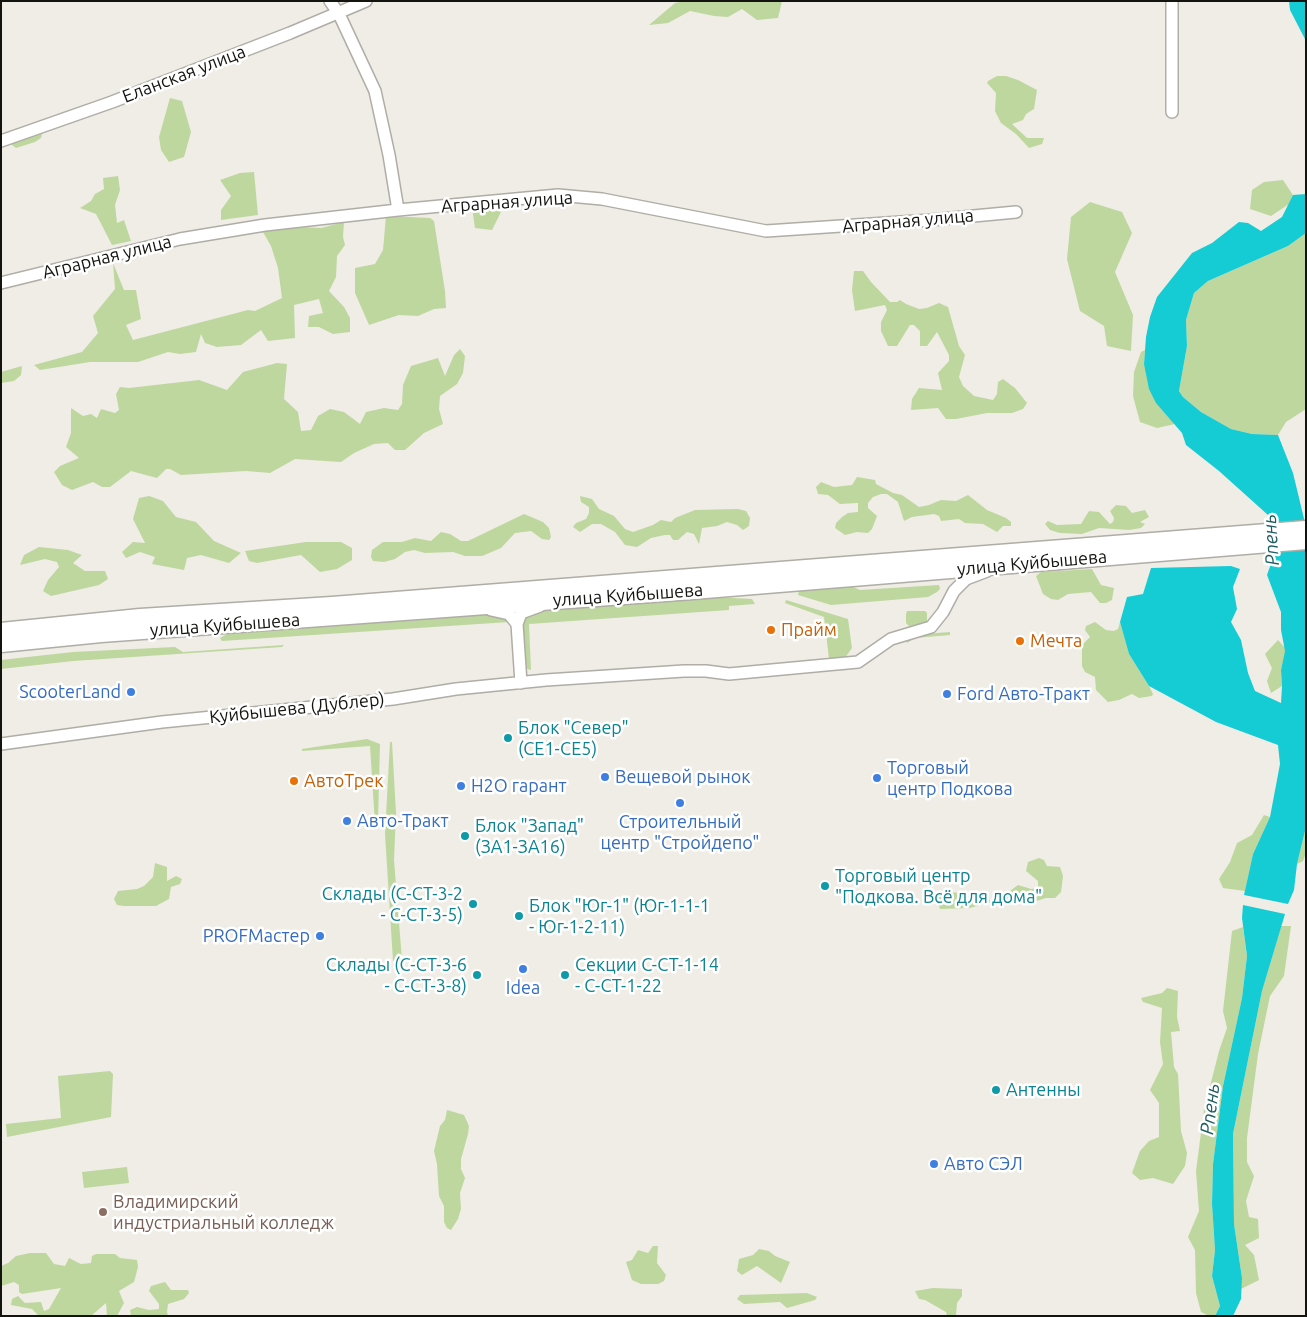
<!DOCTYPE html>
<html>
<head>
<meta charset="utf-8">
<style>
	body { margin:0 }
	#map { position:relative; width:1307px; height:1317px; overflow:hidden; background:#efede6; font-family:Ubuntu,sans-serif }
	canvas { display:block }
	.frame { position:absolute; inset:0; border:2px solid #131310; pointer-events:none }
</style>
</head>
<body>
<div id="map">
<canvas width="1307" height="1317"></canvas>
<div class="frame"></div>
</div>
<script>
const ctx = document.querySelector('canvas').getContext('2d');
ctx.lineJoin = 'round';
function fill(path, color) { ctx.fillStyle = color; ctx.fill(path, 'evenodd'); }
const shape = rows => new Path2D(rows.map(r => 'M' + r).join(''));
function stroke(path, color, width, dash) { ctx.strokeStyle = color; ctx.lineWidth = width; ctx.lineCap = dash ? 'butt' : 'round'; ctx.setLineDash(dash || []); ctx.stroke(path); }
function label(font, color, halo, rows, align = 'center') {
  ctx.font = font + ' Ubuntu,sans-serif'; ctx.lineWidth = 5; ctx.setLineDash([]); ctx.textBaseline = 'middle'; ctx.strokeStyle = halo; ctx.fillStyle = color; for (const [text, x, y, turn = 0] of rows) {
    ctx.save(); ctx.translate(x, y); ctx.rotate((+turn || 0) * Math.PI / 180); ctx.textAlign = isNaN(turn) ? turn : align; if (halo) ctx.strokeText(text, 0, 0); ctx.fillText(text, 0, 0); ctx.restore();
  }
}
fill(shape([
	[685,1,782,1,778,18,757,20,742,9,728,17,714,16,690,11,668,23,649,25,675,3],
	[997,76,1006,76,1018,80,1037,90,1034,109,1026,114,1023,120,1012,124,1027,138,1044,138,1042,144,1029,148,1016,134,1001,123,995,111,996,93,987,83,988,81],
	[170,98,182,101,191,132,184,157,169,162,161,150,159,137],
	[42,133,41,138,35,142,16,148,9,143,24,136],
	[254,172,258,215,221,220,221,210,231,196,220,180,240,173],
	[118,176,120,190,115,205,117,223,124,220,131,241,112,245,96,214,80,208,91,201,95,194,104,189,103,178],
	[1283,180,1293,195,1289,204,1271,216,1250,209,1252,190,1264,182],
	[1090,202,1122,212,1132,233,1115,272,1133,315,1131,351,1107,346,1104,326,1080,311,1067,259,1071,217],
	[472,207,487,207,501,212,492,230,475,228],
	[386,216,430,218,434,221,445,291,446,308,434,309,418,316,399,315,369,325,355,293,355,268,375,264,383,250],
	[344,222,343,237,345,245,337,256,336,277,329,291,344,307,350,318,350,332,333,334,319,327,308,327,309,316,323,313,319,299,294,305,295,338,268,341,261,330,241,345,217,347,205,343,201,334,196,352,180,354,168,352,138,362,90,362,40,370,34,365,82,352,98,333,93,316,115,289,113,263,124,290,136,290,141,319,126,325,133,340,248,310,255,311,282,298,278,268,271,246,263,232,277,226,321,228],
	[1306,233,1306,409,1286,422,1278,435,1252,434,1231,429,1201,412,1183,397,1179,391,1187,346,1186,320,1194,293,1208,281,1288,246],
	[854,271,863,271,871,282,890,302,897,302,900,300,906,304,919,309,927,308,939,303,948,307,959,346,965,355,959,377,963,386,974,396,993,400,997,394,998,382,1003,379,1015,388,1027,403,1023,409,1012,413,987,413,956,419,946,419,938,408,911,410,912,399,919,388,942,390,938,373,949,361,949,355,937,332,927,346,920,346,920,331,914,325,910,325,897,346,888,346,881,331,881,322,887,310,885,305,855,311,852,290],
	[460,349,465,356,463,373,457,384,440,396,439,409,443,424,424,433,405,450,395,450,388,443,374,444,354,453,341,462,295,459,270,473,246,471,181,475,170,469,166,469,157,478,131,471,110,487,102,487,93,482,72,490,62,485,54,472,60,466,79,458,66,447,71,433,71,408,83,416,91,414,97,418,101,409,115,413,119,410,116,394,120,387,129,388,199,380,227,390,243,372,277,363,287,364,284,399,298,412,301,431,311,430,318,416,330,409,344,412,360,424,366,412,384,408,398,410,402,404,403,385,411,366,438,358,445,376,454,355],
	[1145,350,1144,364,1170,418,1175,424,1157,428,1140,422,1133,396,1134,372,1141,352],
	[22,366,21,375,14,381,1,383,1,372],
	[857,477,875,480,876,484,893,493,902,495,919,507,929,505,941,500,956,501,968,495,987,510,1006,518,1011,522,1011,526,1003,526,997,532,983,524,965,523,959,519,941,521,939,516,934,514,912,517,904,521,898,502,887,494,881,494,873,497,868,503,868,508,877,516,872,529,868,533,857,532,845,535,835,528,836,523,842,517,848,513,858,512,858,503,840,504,828,495,818,494,816,487,821,482,834,487,852,485],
	[149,496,163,501,176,517,196,522,214,541,241,553,229,563,201,555,187,558,184,570,152,564,155,557,140,552,126,558,122,552,133,542,145,543,133,519,139,498],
	[580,496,592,499,599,509,614,516,625,529,633,532,653,525,661,520,671,522,675,518,695,510,738,509,746,511,750,518,749,526,743,530,737,525,727,522,717,526,702,528,699,544,694,534,687,532,678,540,673,540,670,535,665,535,651,538,637,547,625,545,615,532,601,524,592,524,580,532,573,527,576,523,586,519,589,513,589,507,581,502],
	[1116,505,1126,506,1132,513,1145,510,1149,517,1140,522,1145,524,1141,528,1129,530,1099,528,1082,534,1060,533,1050,530,1045,524,1048,521,1057,525,1081,524,1089,511,1099,512,1110,524,1113,522,1114,518,1110,511],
	[524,514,543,522,549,528,551,537,549,540,542,539,531,531,515,533,501,548,482,556,465,556,453,552,425,553,414,550,405,552,395,559,384,562,373,561,371,557,372,550,383,542,402,542,415,538,431,541,441,532,450,534,461,541,468,541],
	[306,542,341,542,352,548,352,560,337,569,320,572,301,555,257,563,249,561,245,551],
	[39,547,68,550,82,555,73,563,85,571,105,571,108,579,99,585,51,596,43,591,48,580,59,567,57,562,45,559,20,565,24,555],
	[1092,569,1101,585,1114,588,1112,600,1106,603,1100,603,1091,592,1068,594,1058,600,1051,599,1043,594,1036,576,1041,572],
	[849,585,860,590,939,585,940,589,937,592,928,597,831,605,798,595,799,589],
	[715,597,752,599,755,604,729,606,729,610,529,624,531,670,524,668,521,626,523,618,532,611],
	[786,600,848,619,852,648,845,658,829,659,824,617,785,603],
	[907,611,925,611,927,613,927,622,924,625,909,626,906,623,906,614],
	[497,614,507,617,509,622,222,641,220,638,229,633],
	[1095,622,1106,630,1114,631,1118,629,1120,622,1129,654,1149,686,1153,694,1152,696,1139,698,1132,694,1119,700,1108,702,1096,690,1095,677,1085,672,1082,666,1082,645,1090,637,1085,630,1086,626],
	[950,632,950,635,915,638,907,643,906,640,911,635],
	[1278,640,1286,649,1281,670,1282,686,1271,693,1267,681,1272,668,1265,654],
	[284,645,282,647,73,661,1,669,1,660,73,652,175,647,183,652],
	[367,739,380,744,378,821,375,824,370,746,302,751,302,749],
	[390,742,392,742,396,813,394,860,402,960,393,961,385,834],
	[1264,815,1270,817,1253,854,1245,891,1223,888,1219,879,1230,862,1237,843,1252,835],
	[1306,827,1306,853,1303,861,1297,864],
	[1039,858,1044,860,1047,866,1060,867,1063,876,1061,892,1055,898,1046,898,1033,902,987,903,970,908,940,909,937,900,943,892,966,893,972,900,998,900,1018,885,1031,889,1038,888,1038,881,1026,871,1028,862],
	[155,863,167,867,167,881,176,876,182,879,180,884,171,887,169,899,156,906,124,906,117,905,114,899,118,891,137,889,144,886,153,877],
	[1281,926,1291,926,1284,976,1270,996,1258,1054,1247,1138,1247,1162,1254,1176,1246,1201,1249,1217,1258,1219,1259,1238,1245,1245,1254,1255,1259,1280,1241,1289,1242,1278,1234,1224,1233,1134,1262,991],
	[1243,927,1247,956,1242,998,1223,1086,1213,1164,1212,1204,1215,1250,1212,1276,1220,1306,1215,1316,1209,1316,1201,1312,1196,1293,1195,1250,1188,1237,1199,1211,1196,1171,1204,1110,1219,1051,1227,1028,1223,1011,1232,931],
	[1167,988,1178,991,1177,1017,1180,1031,1171,1032,1174,1067,1178,1074,1181,1131,1187,1153,1185,1166,1173,1184,1153,1178,1140,1180,1132,1173,1140,1151,1149,1141,1159,1137,1159,1103,1150,1090,1163,1064,1160,1042,1162,1008,1143,1002,1141,998,1162,993],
	[110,1071,113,1074,111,1117,7,1137,6,1124,61,1118,58,1076],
	[447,1110,464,1115,469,1126,468,1134,461,1159,461,1169,465,1178,460,1193,461,1209,458,1219,451,1230,447,1228,444,1222,444,1206,439,1196,437,1164,434,1151,440,1126,445,1120],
	[127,1167,129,1183,84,1188,82,1172],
	[653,1246,658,1246,657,1263,666,1275,664,1281,658,1284,641,1284,632,1280,626,1262,632,1260,638,1250,648,1253],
	[759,1249,769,1251,775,1256,790,1262,781,1283,757,1266,742,1275,737,1271,739,1259,753,1255],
	[30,1253,46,1253,54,1264,65,1266,69,1258,81,1264,91,1263,92,1256,96,1254,115,1254,120,1258,137,1260,138,1267,134,1282,119,1291,124,1303,117,1316,107,1316,106,1303,91,1316,39,1316,32,1309,11,1305,12,1299,18,1296,25,1303,41,1302,44,1311,49,1309,61,1288,22,1294,19,1292,19,1285,14,1282,1,1286,1,1266,8,1263,16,1256],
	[165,1282,171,1290,188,1290,189,1293,184,1299,168,1304,167,1312,168,1316,131,1316,130,1310,137,1307,149,1310,159,1309,159,1304,149,1291,151,1286],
	[933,1288,962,1289,962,1296,957,1303,956,1316,947,1316,946,1312,925,1300,919,1299,915,1291],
	[807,1293,817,1297,815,1300,787,1308,780,1302,744,1304,737,1299,740,1295]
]), '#bed79e');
fill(shape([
	[1289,1,1306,1,1306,41,1290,10],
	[1306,194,1306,233,1288,246,1208,281,1194,293,1186,320,1187,346,1179,391,1183,397,1201,412,1231,429,1252,434,1278,435,1293,473,1306,527,1306,827,1297,864,1294,890,1288,904,1244,895,1253,854,1270,817,1280,764,1278,745,1216,722,1149,686,1129,654,1120,622,1127,597,1143,594,1151,568,1231,566,1240,569,1233,587,1237,609,1231,622,1241,640,1248,673,1255,691,1281,703,1282,686,1281,670,1285,651,1281,630,1281,612,1267,575,1273,558,1267,524,1268,515,1219,471,1186,445,1182,433,1156,403,1149,389,1144,364,1146,337,1150,317,1157,297,1192,253,1212,243,1239,222,1248,223,1261,231,1282,217,1293,195],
	[1243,905,1285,914,1262,991,1233,1134,1234,1224,1242,1278,1241,1299,1233,1316,1215,1316,1220,1306,1212,1276,1215,1250,1212,1204,1213,1164,1223,1086,1242,998,1247,956,1242,918]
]), '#15cbd4');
const minor = shape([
	[330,1,339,14,375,91,389,155,398,210],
	[1172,1,1172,112],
	[1,141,112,102,290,33,366,1],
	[1,283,180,239,265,225,398,210,558,195,602,199,766,231,931,220,1016,212],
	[491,610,509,614,517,624],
	[521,683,517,624,521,613,540,606],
	[1,744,162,722,393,699,456,689,546,680,684,671,706,671,729,674,858,662,891,639,931,627,943,612,954,591,966,579,987,571]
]);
const highway = shape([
	[1,631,140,617,332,605,1306,529],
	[1,644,101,634,693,591,1306,541]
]);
stroke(minor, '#afada6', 14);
stroke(highway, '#afada6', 19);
stroke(minor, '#fff', 11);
stroke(highway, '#fff', 16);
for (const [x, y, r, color] of [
	[771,630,5,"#e8710a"],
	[1020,641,5,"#e8710a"],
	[131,692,5,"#3f7fe0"],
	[947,694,5,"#3f7fe0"],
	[508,738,5,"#0f9aa8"],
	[605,777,5,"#3f7fe0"],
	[877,778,5,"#3f7fe0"],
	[294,781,5,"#e8710a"],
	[461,786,5,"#3f7fe0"],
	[680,803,5,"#3f7fe0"],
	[347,821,5,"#3f7fe0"],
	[465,836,5,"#0f9aa8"],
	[825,886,5,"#0f9aa8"],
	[473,904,5,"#0f9aa8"],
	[519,916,5,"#0f9aa8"],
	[320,936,5,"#3f7fe0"],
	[523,969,5,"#3f7fe0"],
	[477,975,5,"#0f9aa8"],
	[565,975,5,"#0f9aa8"],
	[996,1090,5,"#0f9aa8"],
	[934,1164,5,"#3f7fe0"],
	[103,1212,5,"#8d6e63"]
]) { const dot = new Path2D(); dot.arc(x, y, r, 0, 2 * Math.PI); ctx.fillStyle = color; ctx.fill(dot); stroke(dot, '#fff', 2); }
label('18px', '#131310', '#fff', [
	["Еланская улица",184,74,-21],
	["Аграрная улица",507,202,-4],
	["Аграрная улица",908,221,-5],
	["Аграрная улица",107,257,-14],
	["улица Куйбышева",1032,563,-5],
	["улица Куйбышева",628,595,-4],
	["улица Куйбышева",225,625,-4],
	["Куйбышева (Дублер)",297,708,-6]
]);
label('18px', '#c56008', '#fff', [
	["Прайм",781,630],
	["Мечта",1030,641],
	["АвтоТрек",304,781]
], 'left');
label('18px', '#366cbe', '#fff', [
	["ScooterLand",121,692,"right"],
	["Ford Авто-Тракт",957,694],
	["Торговый",887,768],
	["центр Подкова",887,789],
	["Вещевой рынок",615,777],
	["H2O гарант",471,786],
	["Авто-Тракт",357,821],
	["Строительный",680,822,"center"],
	["центр \"Стройдепо\"",680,843,"center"],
	["PROFМастер",310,936,"right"],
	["Idea",523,988,"center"],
	["Авто СЭЛ",944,1164]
], 'left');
label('18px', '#0d838f', '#fff', [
	["Блок \"Север\"",518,728],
	["(СЕ1-СЕ5)",518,749],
	["Блок \"Запад\"",475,826],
	["(ЗА1-ЗА16)",475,847],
	["Торговый центр",835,876],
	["\"Подкова. Всё для дома\"",835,897],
	["Склады (С-СТ-3-2",463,894,"right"],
	["- С-СТ-3-5)",463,915,"right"],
	["Блок \"Юг-1\" (Юг-1-1-1",529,906],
	["- Юг-1-2-11)",529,927],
	["Склады (С-СТ-3-6",467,965,"right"],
	["- С-СТ-3-8)",467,986,"right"],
	["Секции С-СТ-1-14",575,965],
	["- С-СТ-1-22",575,986],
	["Антенны",1006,1090]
], 'left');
label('18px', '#785e54', '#fff', [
	["Владимирский",113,1202],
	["индустриальный колледж",113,1223]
], 'left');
label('italic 19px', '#1d5d60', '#fff', [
	["Рпень",1271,540,-94],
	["Рпень",1210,1109,-83]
]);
</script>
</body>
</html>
